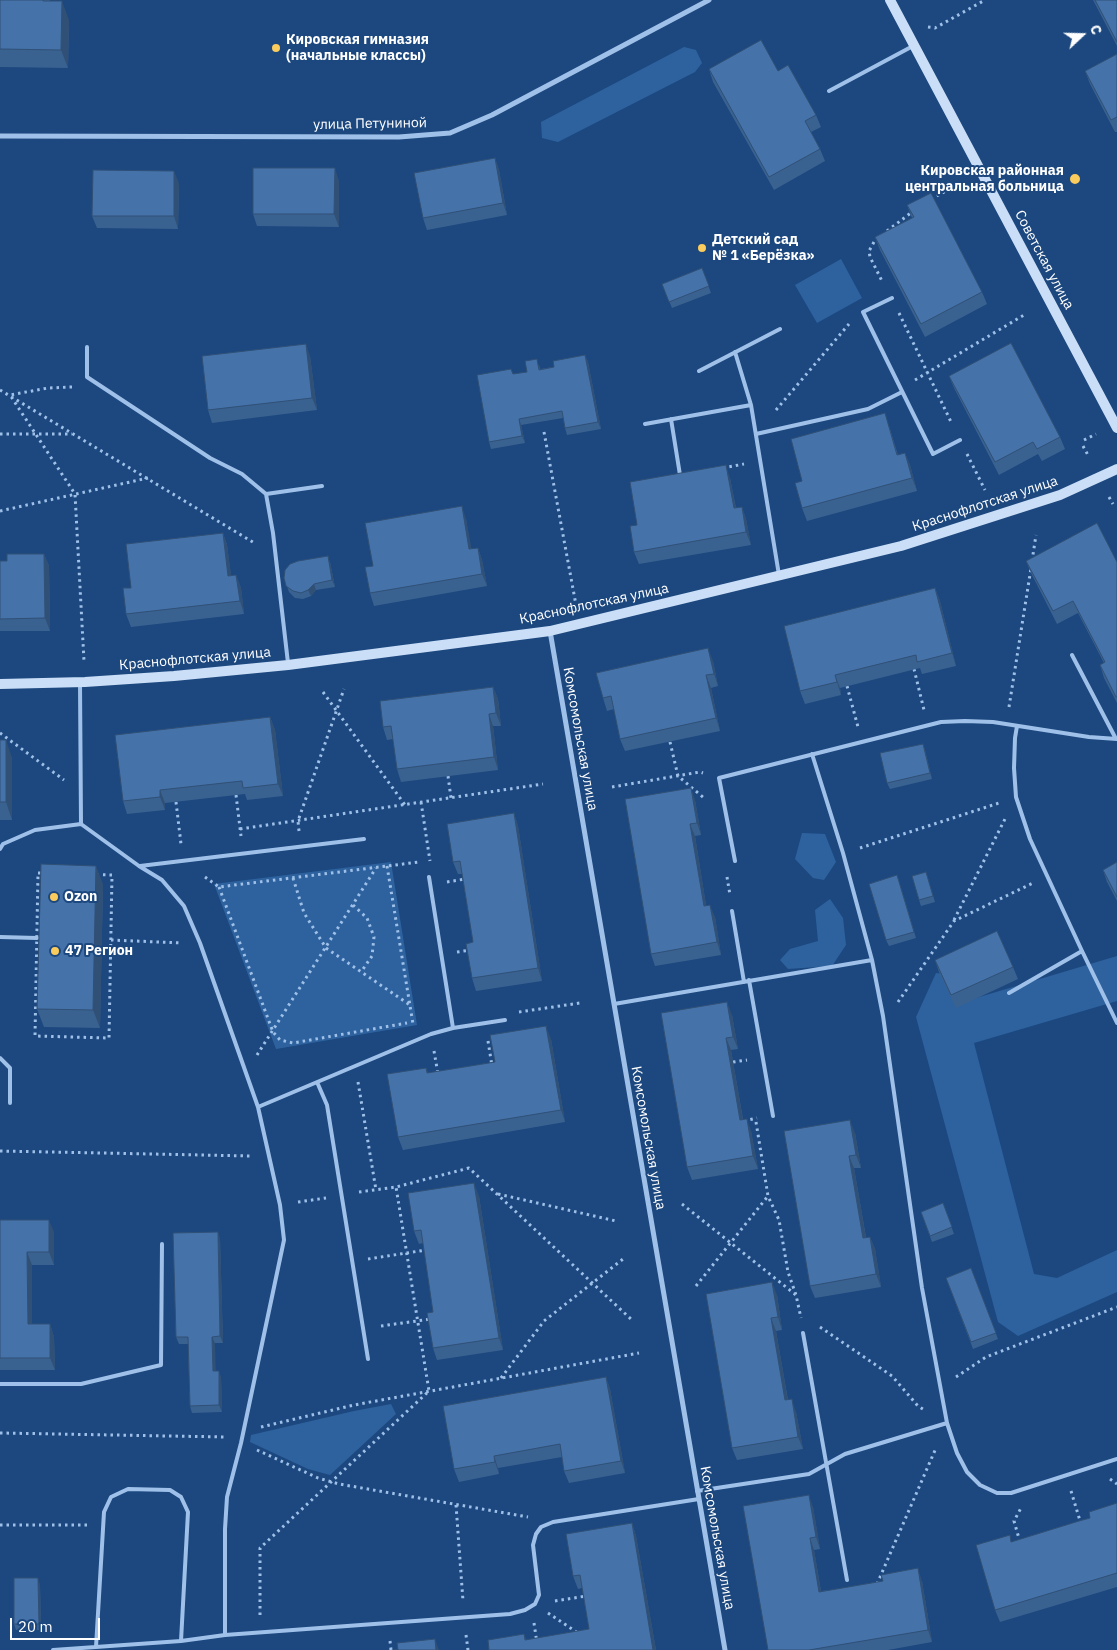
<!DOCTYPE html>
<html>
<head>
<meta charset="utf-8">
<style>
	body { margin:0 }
	#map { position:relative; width:1117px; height:1650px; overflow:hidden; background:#1c487f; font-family:"IBM Plex Sans",sans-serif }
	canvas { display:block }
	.north { position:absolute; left:1057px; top:10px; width:50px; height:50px; -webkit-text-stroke:4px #1c487f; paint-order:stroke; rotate:69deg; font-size:14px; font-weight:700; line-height:20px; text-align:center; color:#fff }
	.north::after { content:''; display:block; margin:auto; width:18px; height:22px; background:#fff; clip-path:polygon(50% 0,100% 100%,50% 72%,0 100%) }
	.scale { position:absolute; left:10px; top:1618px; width:90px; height:22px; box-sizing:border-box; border:2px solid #fff; border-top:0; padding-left:6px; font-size:15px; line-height:18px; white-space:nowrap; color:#fff; -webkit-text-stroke:4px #1c487f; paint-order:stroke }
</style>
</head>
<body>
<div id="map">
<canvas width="1117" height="1650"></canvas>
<div class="north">С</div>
<div class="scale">20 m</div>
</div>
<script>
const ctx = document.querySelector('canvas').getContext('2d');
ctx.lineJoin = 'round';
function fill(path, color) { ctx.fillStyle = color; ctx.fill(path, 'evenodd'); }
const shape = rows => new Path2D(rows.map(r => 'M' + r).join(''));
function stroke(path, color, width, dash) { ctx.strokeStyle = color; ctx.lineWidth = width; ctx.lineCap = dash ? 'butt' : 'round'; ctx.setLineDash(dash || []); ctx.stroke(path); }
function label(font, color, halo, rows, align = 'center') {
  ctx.font = font + ' "IBM Plex Sans",sans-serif'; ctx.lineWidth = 4; ctx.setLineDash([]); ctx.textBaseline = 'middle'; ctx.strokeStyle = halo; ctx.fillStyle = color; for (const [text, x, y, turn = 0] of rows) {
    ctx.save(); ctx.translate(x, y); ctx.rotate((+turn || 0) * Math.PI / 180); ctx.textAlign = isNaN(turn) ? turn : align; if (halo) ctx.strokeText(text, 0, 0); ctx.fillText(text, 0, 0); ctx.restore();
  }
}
fill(shape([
	[684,47,696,50,702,63,695,72,558,142,542,138,541,122],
	[841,259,862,298,817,323,795,285],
	[802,833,825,834,836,862,824,880,813,878,795,859],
	[391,862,417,1025,276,1049,214,884],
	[830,899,843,918,846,945,832,966,788,969,780,960,790,949,818,941,815,910],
	[1117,956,1117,1001,974,1043,1034,1274,1057,1278,1117,1250,1117,1292,1018,1336,998,1322,916,1017,936,973,965,977,976,998],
	[391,1404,396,1414,330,1475,308,1469,250,1442,251,1435,354,1411]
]), '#2e629e');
stroke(shape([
	[928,27,935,28,985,0],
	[931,199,955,186],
	[887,231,912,212],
	[879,238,874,242,869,251,870,257,883,283],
	[899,313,952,424],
	[915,380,1024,315],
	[72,387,48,388,10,395,75,494,84,661],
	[0,390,256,544],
	[776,410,849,324],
	[544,432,576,605],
	[0,434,72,434],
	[1084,440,1096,434],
	[1083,446,1089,457],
	[967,454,985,490],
	[723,468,744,464],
	[1109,497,1113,504],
	[0,511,148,478],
	[1032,561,1036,535],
	[914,669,924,710],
	[847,686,858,727],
	[323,692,405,805],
	[1009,707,1031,568],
	[0,733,64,780],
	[670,742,678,776,704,798],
	[448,776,451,798],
	[612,787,700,772,703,773],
	[236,795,241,836],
	[176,802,181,844],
	[421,802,430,861],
	[240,829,543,784],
	[299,831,298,821,344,689],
	[860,848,999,803],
	[387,866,413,1024],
	[38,873,112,875,109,1038,35,1036,38,873],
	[205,877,219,887,419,862],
	[727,877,730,895],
	[293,878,304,913,326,948,410,1005],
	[447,882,465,879],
	[219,887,273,1032,280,1040,293,1043,407,1023],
	[353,905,367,918,374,937,372,956,361,972],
	[954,920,1005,819],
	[111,940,182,943],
	[457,952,471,950],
	[898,1002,954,921,1033,883],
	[519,1012,580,1003],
	[488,1041,492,1066],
	[434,1051,438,1074],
	[257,1055,376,868],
	[733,1062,747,1060],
	[358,1082,376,1190],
	[744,1121,757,1118],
	[756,1122,768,1196,779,1220,788,1272,796,1295],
	[0,1151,252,1156],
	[359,1192,396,1187,469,1168,633,1321],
	[498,1194,616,1221],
	[298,1202,326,1198],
	[682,1204,796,1295,801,1318],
	[368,1259,426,1250],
	[696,1286,768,1196],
	[381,1326,431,1319],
	[820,1327,892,1376,918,1406,926,1411],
	[956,1377,986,1357,1117,1307],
	[501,1378,544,1321,623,1259],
	[261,1427,354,1405,639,1353],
	[0,1433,226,1437],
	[257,1450,318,1478,339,1484,528,1517],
	[1110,1479,1117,1484],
	[1071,1491,1081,1524],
	[456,1505,463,1601],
	[0,1525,87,1525],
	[1020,1542,1014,1521,1021,1508],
	[877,1584,936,1448],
	[555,1601,586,1596],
	[548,1613,578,1633],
	[260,1615,260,1548,429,1391,396,1187],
	[534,1623,538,1650],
	[466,1635,468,1650],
	[390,1641,391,1650]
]), '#9fc1e9', 3, [2.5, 4]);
stroke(shape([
	[829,91,913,46],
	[892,298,863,312,933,454,960,440],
	[87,347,87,377,210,458,242,474,266,494,322,486],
	[735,352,751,405,779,575],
	[699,371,780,329],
	[671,419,680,475],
	[645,424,751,405],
	[756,434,868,409,902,392],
	[266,494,273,533,288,663],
	[1072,655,1116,739],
	[80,684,81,824],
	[1017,726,1015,738,1014,768,1016,797,1030,839,1082,951,1117,1023],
	[812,754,843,853,872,960,883,1016,922,1288,947,1423,957,1453,967,1472,980,1485,997,1493,1011,1493,1117,1459],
	[0,849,3,844,35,830,81,824,139,866,162,880,184,906,200,943,258,1107,280,1205,284,1240,241,1443,227,1497,225,1529,225,1635],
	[735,861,719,778,941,722,965,721,993,722,1089,737,1117,739],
	[140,866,364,839],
	[429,877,453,1028],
	[732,911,744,982],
	[0,937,37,938],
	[749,980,773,1116],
	[1009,993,1082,951],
	[614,1004,872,960],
	[0,1058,10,1068,10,1103],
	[317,1082,327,1105,368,1359],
	[258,1107,431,1034,453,1028,505,1020],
	[803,1333,847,1580],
	[0,1384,81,1384,161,1365,162,1244],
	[697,1491,809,1474,845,1454,947,1423],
	[96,1647,104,1512,111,1497,128,1489,170,1490,181,1497,188,1512,181,1641],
	[53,1650,181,1641,225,1635,510,1614,525,1610,535,1604,539,1595,533,1545,536,1534,541,1527,553,1522,699,1499]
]), '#9fc1e9', 4);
stroke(shape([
	[0,136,399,137,450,133,492,115,709,0],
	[550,631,725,1650]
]), '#9fc1e9', 5);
stroke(shape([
	[890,0,1117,428],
	[0,684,85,682,174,676,288,665,550,631,901,546,1060,495,1117,469]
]), '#cadef7', 10);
fill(shape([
	[0,0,50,0,50,1,69,20,68,68,0,67],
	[1093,0,1117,0,1117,46],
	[1117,54,1117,132,1115,132,1090,84,1085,71],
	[709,69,778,71,816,115,821,127,811,132,820,149,825,161,774,190,713,82],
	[495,158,499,170,507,215,427,230,423,218],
	[339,181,339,227,257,226,253,214],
	[179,183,178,229,97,228,92,216],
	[907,205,982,292,987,304,925,337,880,250,875,237,912,218],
	[702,268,711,293,672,308,662,284],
	[585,355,588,362,601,429,567,435,565,428,563,418,521,425,525,443,491,449,489,442,513,374,527,372,539,365,540,369,554,367],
	[310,356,317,410,212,423,208,410],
	[949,376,1060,437,1065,449,1042,461,1038,454,999,475,954,388],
	[889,426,898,455,905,453,910,465,917,491,807,521,802,508,802,481],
	[730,478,736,508,742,507,746,519,751,545,639,564,634,552,637,525],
	[466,519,471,549,478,548,482,560,487,586,374,606,370,593,373,566],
	[223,533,227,545,231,576,236,575,241,588,244,614,131,627,126,614,131,588],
	[44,554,49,566,50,631,0,631,0,561,7,561],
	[1026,561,1117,562,1117,703,1104,678,1100,665,1104,663,1078,613,1057,624,1031,573],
	[330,562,335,587,316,590,311,596,303,599,295,598,289,592,284,578],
	[935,588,940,601,956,666,922,674,920,668,840,688,841,695,805,704,800,691],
	[713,661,718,686,711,688,720,731,625,751,620,739,614,709,607,711,603,698],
	[493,687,498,699,501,726,493,726,498,770,401,782,397,769,393,739,387,740,383,727],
	[270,717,275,730,283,796,247,800,245,794,165,803,165,810,127,814,123,801],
	[0,740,12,758,12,820,0,820],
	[923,744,925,750,932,779,890,789,887,783],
	[695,800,701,835,695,836,706,905,715,917,721,955,655,966,651,954],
	[514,813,518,826,542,981,476,991,472,978,473,942,462,874,458,874,453,862],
	[1117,862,1117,901,1107,882,1103,870],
	[926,872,935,902,921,906,919,900],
	[897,875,916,938,889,946,886,940],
	[103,884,100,1028,44,1027,37,1009],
	[935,960,1013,967,1018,979,956,1008,939,972],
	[732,1015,738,1049,731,1050,743,1119,751,1131,758,1169,692,1180,687,1167],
	[551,1039,565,1122,403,1150,398,1137,426,1068,428,1073,495,1062],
	[855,1133,861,1168,854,1168,866,1237,870,1237,875,1249,881,1287,815,1298,810,1286],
	[479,1196,503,1350,437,1360,433,1348,433,1312,423,1243,419,1244,414,1231],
	[943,1203,954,1234,932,1242,921,1212],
	[0,1220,54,1232,54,1265,32,1265,32,1324,50,1324,54,1337,55,1370,0,1370],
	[220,1238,223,1343,215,1343,215,1371,221,1377,222,1412,192,1413,190,1406,188,1344,179,1344,176,1337],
	[971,1268,998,1339,973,1349,946,1278],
	[777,1295,782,1330,776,1331,788,1400,796,1412,803,1449,737,1460,732,1448],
	[606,1377,610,1389,625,1473,569,1483,564,1471,562,1457,498,1468,499,1474,459,1482,454,1469],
	[1117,1503,1117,1587,1000,1622,995,1610,1012,1542,1090,1518],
	[813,1507,820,1549,814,1550,821,1591,922,1581,932,1642,888,1650,768,1650],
	[632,1523,636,1536,656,1650,489,1650,524,1634,526,1640,589,1629,582,1588,578,1589,573,1576],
	[40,1584,41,1630,16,1630,14,1624]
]), '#3a6291');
fill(shape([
	[62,1,69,20,68,68,61,50],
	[495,158,499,170,507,215,503,203],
	[335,168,339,181,339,227,334,214],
	[174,171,179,183,178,229,174,216],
	[306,344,310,356,317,410,312,398],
	[585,355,588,362,601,429,598,422],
	[519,419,521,425,525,443,522,436],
	[905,453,910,465,917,491,912,478],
	[726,465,730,478,738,521,734,508],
	[462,506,466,519,474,562,469,549],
	[742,507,746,519,751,545,746,532],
	[223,533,227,545,233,589,228,576],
	[478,548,482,560,487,586,482,574],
	[44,554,49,566,50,631,45,618],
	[328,556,330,562,335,587,332,580],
	[236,575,241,588,244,614,240,601],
	[314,584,316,590,311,596,308,590],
	[935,588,940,601,956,666,952,653],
	[708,648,713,661,718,686,714,674],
	[706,675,711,688,720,731,716,718],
	[835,675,840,688,841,695,837,682],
	[493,687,498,699,501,726,496,713],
	[489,714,493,726,498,770,494,757],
	[270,717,275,730,283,796,278,784],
	[6,740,12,758,12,820,6,802],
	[923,744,925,750,932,779,930,773],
	[691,788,695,800,701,835,697,823],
	[160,790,165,803,165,810,160,797],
	[514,813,518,826,542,981,538,968],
	[690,824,695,836,708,918,704,906],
	[96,866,103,884,100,1028,93,1010],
	[710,905,715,917,721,955,717,942],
	[727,1002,732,1015,738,1049,733,1037],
	[546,1026,551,1039,565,1122,561,1110],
	[726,1038,731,1050,745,1132,740,1120],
	[747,1119,751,1131,758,1169,753,1156],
	[850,1120,855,1133,861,1168,856,1155],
	[849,1156,854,1168,868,1250,863,1238],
	[474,1183,479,1196,503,1350,499,1338],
	[49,1220,54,1232,54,1265,49,1252],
	[218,1232,220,1238,223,1343,220,1336],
	[870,1237,875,1249,881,1287,876,1274],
	[27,1252,32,1265,32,1337,28,1324],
	[772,1282,777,1295,782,1330,778,1317],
	[771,1318,776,1331,790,1413,785,1400],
	[50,1324,54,1337,55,1370,50,1358],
	[212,1337,215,1343,216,1377,213,1371],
	[219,1371,221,1377,222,1412,219,1405],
	[606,1377,610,1389,625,1473,621,1461],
	[792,1399,796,1412,803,1449,798,1437],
	[494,1456,498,1468,499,1474,495,1462],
	[809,1495,813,1507,820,1549,816,1537],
	[632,1523,636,1536,656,1650,653,1650],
	[810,1538,814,1550,823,1604,819,1592],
	[918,1568,922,1581,932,1642,928,1630],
	[38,1578,40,1584,41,1630,39,1624],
	[435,1639,439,1650,436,1650]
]), '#305076');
const building = shape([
	[0,0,43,0,43,1,62,1,61,50,0,49,0,0],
	[1095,0,1117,0,1117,42,1095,0],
	[761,40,778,71,788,65,816,115,805,121,820,149,769,177,709,69,761,40],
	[1117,54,1117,117,1111,120,1085,71,1117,54],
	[495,158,503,203,423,218,414,173,495,158],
	[253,168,335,168,334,214,253,214,253,168],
	[93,170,174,171,174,216,92,216,93,170],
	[931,193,982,292,921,324,875,237,914,217,907,205,931,193],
	[702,268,709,286,669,302,662,284,702,268],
	[1011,343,1060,437,1037,449,1033,442,995,462,949,376,1011,343],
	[306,344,312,398,208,410,202,356,306,344],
	[585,355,598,422,565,428,562,411,519,419,522,436,489,442,477,375,511,369,513,374,527,372,525,361,537,359,539,370,554,367,553,361,585,355],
	[885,413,897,455,905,453,912,478,802,508,795,483,802,481,791,439,885,413],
	[726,465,734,508,742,507,746,532,634,552,630,526,637,525,630,482,726,465],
	[462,506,469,549,478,548,482,574,370,593,365,567,373,566,365,523,462,506],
	[1097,523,1117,562,1117,697,1116,697,1100,665,1105,662,1073,601,1053,611,1026,561,1097,523],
	[223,533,228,576,236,575,240,601,126,614,123,588,131,588,126,544,223,533],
	[7,554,44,554,45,618,0,619,0,561,7,561,7,554],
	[328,556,332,580,314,584,308,590,301,593,293,591,286,586,284,578,285,570,290,564,298,561,328,556],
	[935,588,952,653,917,662,916,655,835,675,837,682,800,691,784,626,935,588],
	[708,648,714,674,706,675,716,718,620,739,611,696,603,698,596,673,708,648],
	[493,687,496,713,489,714,494,757,397,769,391,726,383,727,380,701,493,687],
	[270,717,278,784,243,788,242,781,160,790,160,797,123,801,115,735,270,717],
	[0,740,6,740,6,802,0,802,0,740],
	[923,744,930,773,887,783,880,753,923,744],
	[691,788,697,823,690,824,704,906,710,905,717,942,651,954,625,799,691,788],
	[514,813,538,968,472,978,466,944,473,942,460,861,453,862,447,824,514,813],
	[1117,862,1117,897,1103,870,1117,862],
	[41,864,96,866,93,1010,37,1009,41,864],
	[926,872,933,896,919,900,912,876,926,872],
	[897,875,914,932,886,940,869,884,897,875],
	[997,931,1013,967,951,995,935,960,997,931],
	[727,1002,733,1037,726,1038,740,1120,747,1119,753,1156,687,1167,661,1013,727,1002],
	[546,1026,561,1110,398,1137,387,1074,426,1068,427,1073,495,1062,490,1035,546,1026],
	[850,1120,856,1155,849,1156,863,1238,870,1237,876,1274,810,1286,784,1131,850,1120],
	[474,1183,499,1338,433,1348,427,1313,433,1312,421,1230,414,1231,408,1193,474,1183],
	[943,1203,952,1227,930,1236,921,1212,943,1203],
	[0,1220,49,1220,49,1252,27,1252,28,1324,50,1324,50,1358,0,1358,0,1220],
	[218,1232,220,1336,212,1337,213,1371,219,1371,219,1405,190,1406,188,1337,176,1337,173,1233,218,1232],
	[971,1268,996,1333,971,1342,946,1278,971,1268],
	[772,1282,778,1317,771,1318,785,1400,792,1399,798,1437,732,1448,706,1294,772,1282],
	[606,1377,621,1461,564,1471,560,1444,494,1456,495,1462,454,1469,443,1406,606,1377],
	[809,1495,816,1537,810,1538,819,1592,883,1581,881,1575,918,1568,928,1630,809,1650,768,1650,743,1506,809,1495],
	[1117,1503,1117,1573,995,1610,976,1545,1010,1535,1011,1542,1079,1521,1090,1518,1089,1512,1117,1503],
	[632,1523,653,1650,489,1650,488,1640,524,1634,525,1640,589,1629,580,1575,573,1576,566,1534,632,1523],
	[14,1578,38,1578,39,1624,14,1624,14,1578],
	[435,1639,436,1650,394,1650,398,1650,397,1643,435,1639]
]);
fill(building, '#4472a9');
stroke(building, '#305076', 1);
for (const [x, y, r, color] of [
	[276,48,5,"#facb5d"],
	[1075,179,6,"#facb5d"],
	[702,248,5,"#facb5d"],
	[54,897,5,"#facb5d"],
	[55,951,5,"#facb5d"]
]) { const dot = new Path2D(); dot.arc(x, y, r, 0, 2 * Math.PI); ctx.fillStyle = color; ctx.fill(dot); stroke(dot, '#1c487f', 2); }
label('bold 14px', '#fff', '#1c487f', [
	["Кировская гимназия",286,40],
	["(начальные классы)",286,56],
	["Кировская районная",1064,171,"right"],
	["центральная больница",1064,187,"right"],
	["Детский сад",712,240],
	["№ 1 «Берёзка»",712,256],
	["Ozon",64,897],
	["47 Регион",65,951]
], 'left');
label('14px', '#fff', '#1c487f', [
	["улица Петуниной",370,124,-1],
	["Советская улица",1044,260,62],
	["Краснофлотская улица",985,504,-18],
	["Краснофлотская улица",594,604,-12],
	["Краснофлотская улица",195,659,-5],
	["Комсомольская улица",580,739,80],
	["Комсомольская улица",648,1138,80],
	["Комсомольская улица",717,1538,80]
]);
</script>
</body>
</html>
